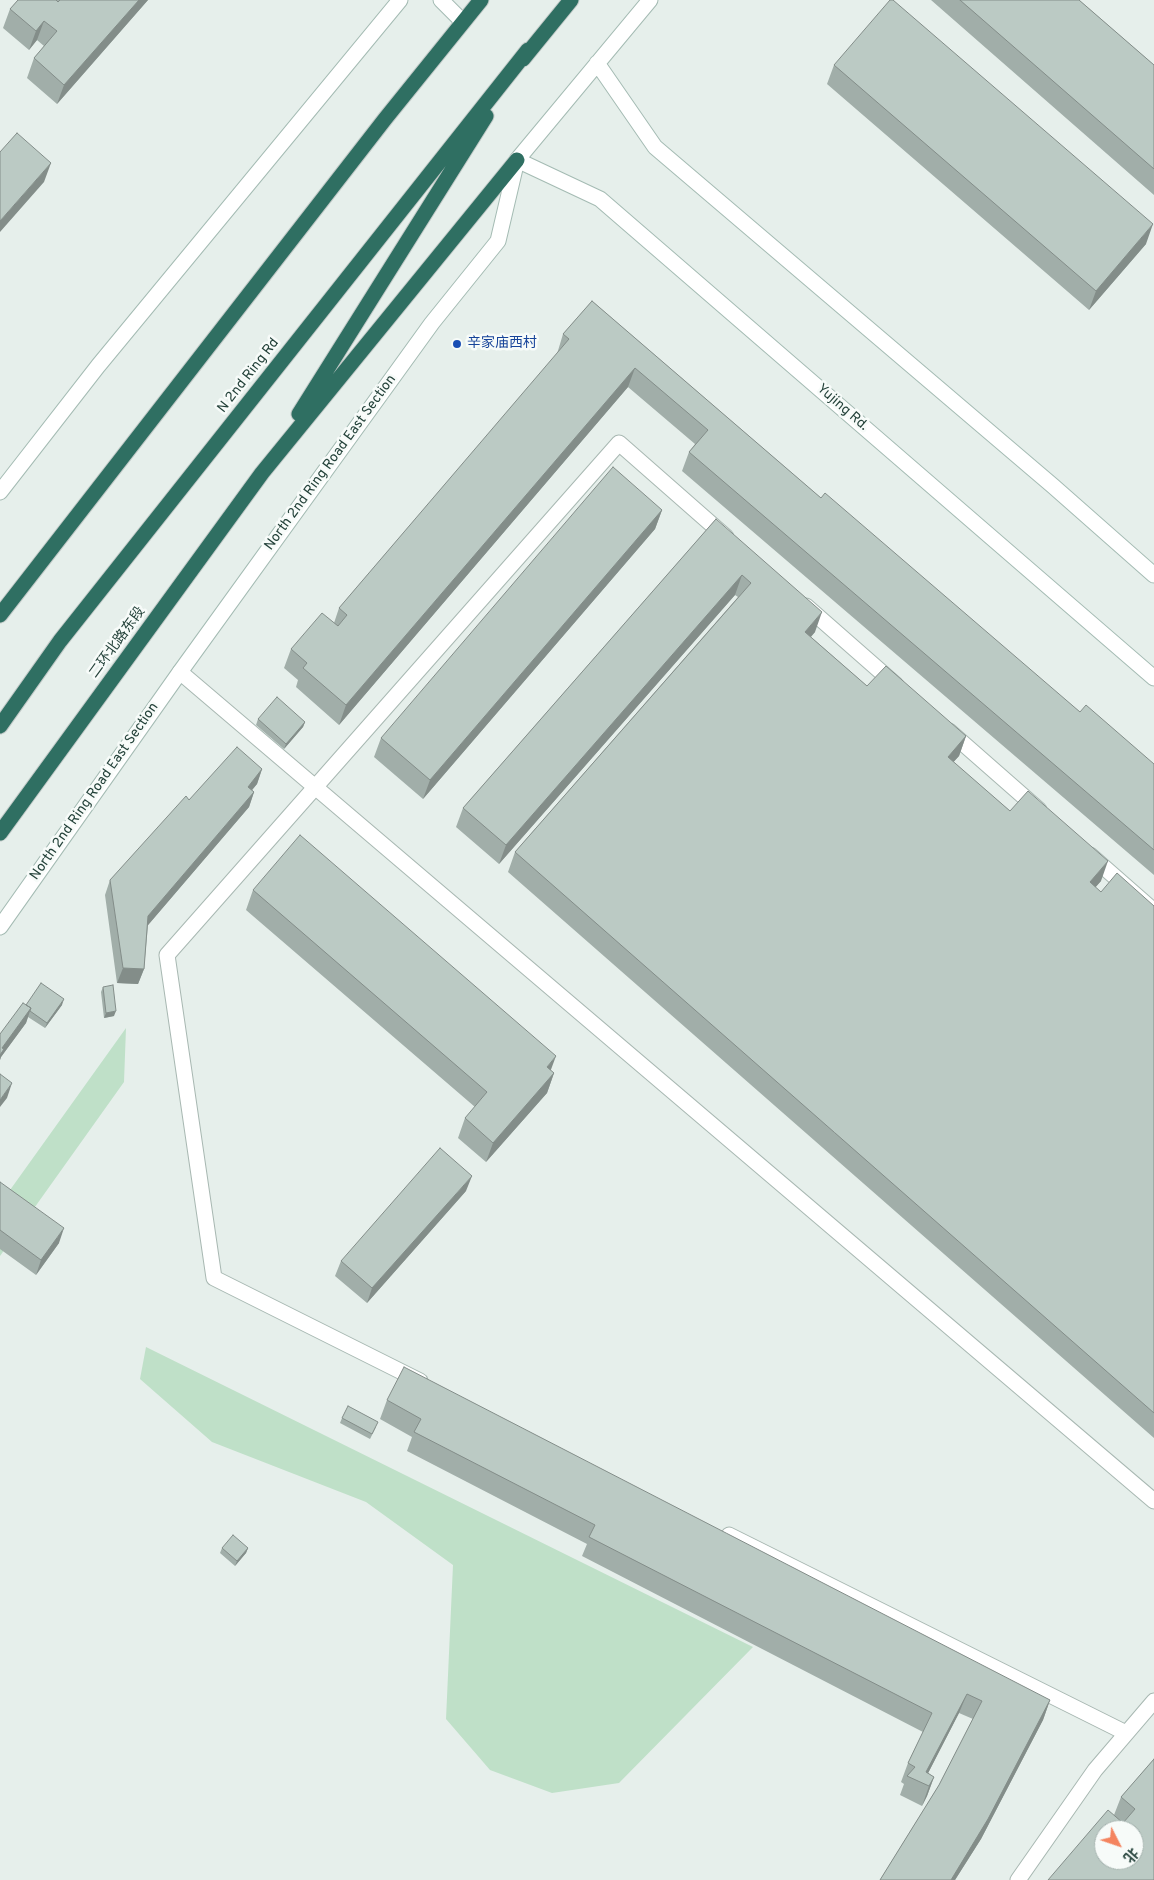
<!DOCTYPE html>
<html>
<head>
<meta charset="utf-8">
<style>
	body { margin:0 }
	#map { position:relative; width:1154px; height:1880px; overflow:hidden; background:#e6efeb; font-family:Overpass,"Noto Sans SC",sans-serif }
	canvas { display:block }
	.north { position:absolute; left:1094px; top:1820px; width:50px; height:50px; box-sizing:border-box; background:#f7fbf9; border:1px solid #a3b1ad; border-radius:50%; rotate:131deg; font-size:14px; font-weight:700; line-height:20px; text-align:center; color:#24423a }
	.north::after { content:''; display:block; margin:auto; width:18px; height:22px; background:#f4845f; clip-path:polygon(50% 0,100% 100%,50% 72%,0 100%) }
</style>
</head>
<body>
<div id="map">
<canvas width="1154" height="1880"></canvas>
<div class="north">北</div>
</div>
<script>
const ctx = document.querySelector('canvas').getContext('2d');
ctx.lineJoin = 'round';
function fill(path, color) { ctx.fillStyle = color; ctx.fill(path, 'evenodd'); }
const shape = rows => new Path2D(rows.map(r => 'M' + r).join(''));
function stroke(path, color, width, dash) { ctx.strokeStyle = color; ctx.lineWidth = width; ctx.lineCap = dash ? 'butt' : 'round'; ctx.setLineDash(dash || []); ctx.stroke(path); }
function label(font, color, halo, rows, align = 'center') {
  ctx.font = font + ' Overpass,"Noto Sans SC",sans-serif'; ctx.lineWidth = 5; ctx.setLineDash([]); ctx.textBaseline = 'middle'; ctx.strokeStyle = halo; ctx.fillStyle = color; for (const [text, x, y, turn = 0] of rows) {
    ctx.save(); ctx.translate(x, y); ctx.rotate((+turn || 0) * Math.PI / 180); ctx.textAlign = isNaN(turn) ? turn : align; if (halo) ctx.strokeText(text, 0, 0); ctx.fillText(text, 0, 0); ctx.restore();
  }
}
fill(shape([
	[126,1028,124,1082,0,1256,0,1204],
	[146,1347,753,1647,619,1783,552,1793,490,1770,446,1719,453,1565,366,1502,212,1442,140,1379]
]), '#bfe0c8');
const lane = shape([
	[806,606,896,685],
	[180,672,1154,1501],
	[949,731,1039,810],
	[1090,855,1154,911],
	[420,1381,214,1278,167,955,619,443,726,537],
	[729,1535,1126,1733],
	[1018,1880,1095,1770,1154,1701]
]);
const secondary = shape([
	[441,0,463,22],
	[597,63,655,147,1053,486,1154,575],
	[517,160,600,199,1154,678],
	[0,492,98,366,400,0],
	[0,927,180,672,432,323,498,241,517,160,650,0]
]);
const highway = shape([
	[523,59,571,0],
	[299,414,486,116],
	[0,615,385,119,481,0],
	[0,726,60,641,528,50],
	[0,833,262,473,517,160]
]);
stroke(lane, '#a8b8b2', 17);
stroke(secondary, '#a4bbb3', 17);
stroke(highway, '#c2cac8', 17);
stroke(lane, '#fff', 15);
stroke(secondary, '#fff', 15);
stroke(highway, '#2f6f62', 15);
fill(shape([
	[18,0,148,0,57,104,27,78,34,58,44,46,37,40,29,50,3,28,10,9],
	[931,0,1079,0,1154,65,1154,195],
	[834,65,1146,244,1089,310,827,84],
	[592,301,821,498,1080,712,1154,764,1154,875,682,471,689,452,695,444,628,387,339,725,296,687,298,680,284,668,291,649,334,623,339,608,557,354,563,334],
	[662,510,655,529,423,799,374,757,381,738],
	[716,519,815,632,811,637,867,686,966,736,959,756,953,762,1010,811,1101,881,1095,887,1101,892,1154,906,1154,1438,508,872,515,852,738,597,735,595,499,864,456,827,463,808],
	[258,719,305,722,303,727,284,749,256,725],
	[262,769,257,784,252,790,254,792,249,807,148,925,144,969,138,984,117,983,105,895,110,880,189,800],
	[253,890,551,1071,554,1073,547,1093,486,1162,458,1138,465,1118,475,1107,246,910],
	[103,987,114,1016,104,1018,101,992],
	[26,1005,62,1005,45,1028,28,1017,26,1023,1,1057,0,1060,0,1034],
	[0,1182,59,1243,36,1275,0,1249],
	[466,1191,367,1303,335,1276,341,1261],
	[387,1400,1050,1700,1043,1720,981,1839,955,1880,880,1880,939,1785,973,1719,959,1713,928,1773,934,1777,927,1796,922,1806,900,1795,904,1784,901,1782,908,1763,923,1732,582,1556,587,1544,407,1451,412,1437,380,1419],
	[342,1418,376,1427,370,1439,340,1423],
	[222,1548,248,1548,246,1553,235,1566,220,1553],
	[1154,1759,1154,1880,1114,1815,1121,1797]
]), '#a1aea9');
fill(shape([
	[139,0,148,0,57,104,64,85],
	[44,21,37,40,29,50,36,31],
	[51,163,44,182,0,232,0,221],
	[1153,224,1146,244,1089,310,1096,291],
	[635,368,628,387,339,725,346,705],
	[662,510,655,529,423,799,430,780],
	[742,575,735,595,499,864,506,845],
	[822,612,815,632,798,651,805,632],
	[305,722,303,727,284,749,286,744],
	[966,736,959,756,941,776,948,757],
	[262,769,257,784,242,802,248,787],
	[254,792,249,807,143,931,148,916],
	[1108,861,1101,881,1083,902,1090,882],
	[123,968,144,969,138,984,117,983],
	[64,999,62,1005,45,1028,47,1023],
	[31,1008,26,1023,1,1057,0,1060,0,1054,2,1048],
	[116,1011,114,1016,104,1018,106,1013],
	[556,1056,549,1075,547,1067],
	[554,1073,547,1093,486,1162,493,1143],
	[12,1083,7,1098,0,1107,0,1100],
	[472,1176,466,1191,367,1303,372,1288],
	[64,1228,59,1243,36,1275,41,1260],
	[248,1548,246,1553,235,1566,237,1561],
	[967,1694,959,1713,923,1783,926,1772],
	[1050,1700,1043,1720,981,1839,955,1880,951,1880],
	[934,1777,927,1796,922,1806,929,1786]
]), '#838d89');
const building = shape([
	[18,0,56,0,58,2,60,0,139,0,64,85,34,58,57,31,44,21,36,31,10,9,18,0],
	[890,0,893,0,1153,224,1096,291,834,65,890,0],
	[960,0,1079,0,1154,65,1154,169,960,0],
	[17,133,51,163,0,221,0,152,17,133],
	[592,301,821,498,825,493,1080,712,1086,705,1154,764,1154,850,689,452,708,430,635,368,346,705,303,668,307,663,291,649,322,613,338,626,347,615,339,608,569,339,563,334,592,301],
	[613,467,662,510,430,780,381,738,613,467],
	[716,519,822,612,805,632,867,686,886,666,966,736,948,757,1010,811,1028,791,1108,861,1090,882,1101,892,1117,873,1154,906,1154,1413,515,852,751,583,742,575,506,845,463,808,716,519],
	[277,697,305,722,286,744,258,719,277,697],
	[237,747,262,769,248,787,254,792,148,916,144,969,123,968,110,880,186,796,189,800,237,747],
	[300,835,556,1056,547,1067,554,1073,493,1143,465,1118,487,1092,253,890,300,835],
	[41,983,64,999,47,1023,30,1011,31,1008,26,1005,41,983],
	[113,985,116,1011,106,1013,103,987,113,985],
	[23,1003,31,1008,2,1048,4,1049,0,1055,0,1034,23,1003],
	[0,1074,12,1083,0,1100,0,1074],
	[440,1148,472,1176,372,1288,341,1261,440,1148],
	[0,1182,64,1228,41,1260,0,1230,0,1182],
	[404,1367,1050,1700,988,1819,951,1880,880,1880,939,1785,982,1701,967,1694,926,1772,934,1777,929,1786,907,1776,915,1767,908,1763,932,1713,589,1537,595,1525,414,1432,421,1419,387,1400,404,1367],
	[348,1406,378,1422,372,1434,342,1418,348,1406],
	[233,1535,248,1548,237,1561,222,1548,233,1535],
	[1154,1759,1154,1880,1048,1880,1108,1810,1123,1823,1135,1809,1121,1797,1154,1759],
	[1104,1830,1134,1830,1134,1860,1104,1860,1104,1830]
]);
fill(building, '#bbcac4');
stroke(building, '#838d89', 1);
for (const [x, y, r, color] of [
	[457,344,5,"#1a4fb4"]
]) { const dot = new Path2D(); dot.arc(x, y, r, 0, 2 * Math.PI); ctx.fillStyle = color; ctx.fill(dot); stroke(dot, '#f7fbf9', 2); }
label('14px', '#164399', '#f7fbf9', [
	["辛家庙西村",467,344]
], 'left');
label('14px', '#24423a', '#f7fbf9', [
	["N 2nd Ring Rd",249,376,-52],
	["Yujing Rd.",842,408,41],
	["North 2nd Ring Road East Section",331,463,-54],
	["二环北路东段",118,643,-54],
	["North 2nd Ring Road East Section",95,792,-55]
]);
</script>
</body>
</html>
